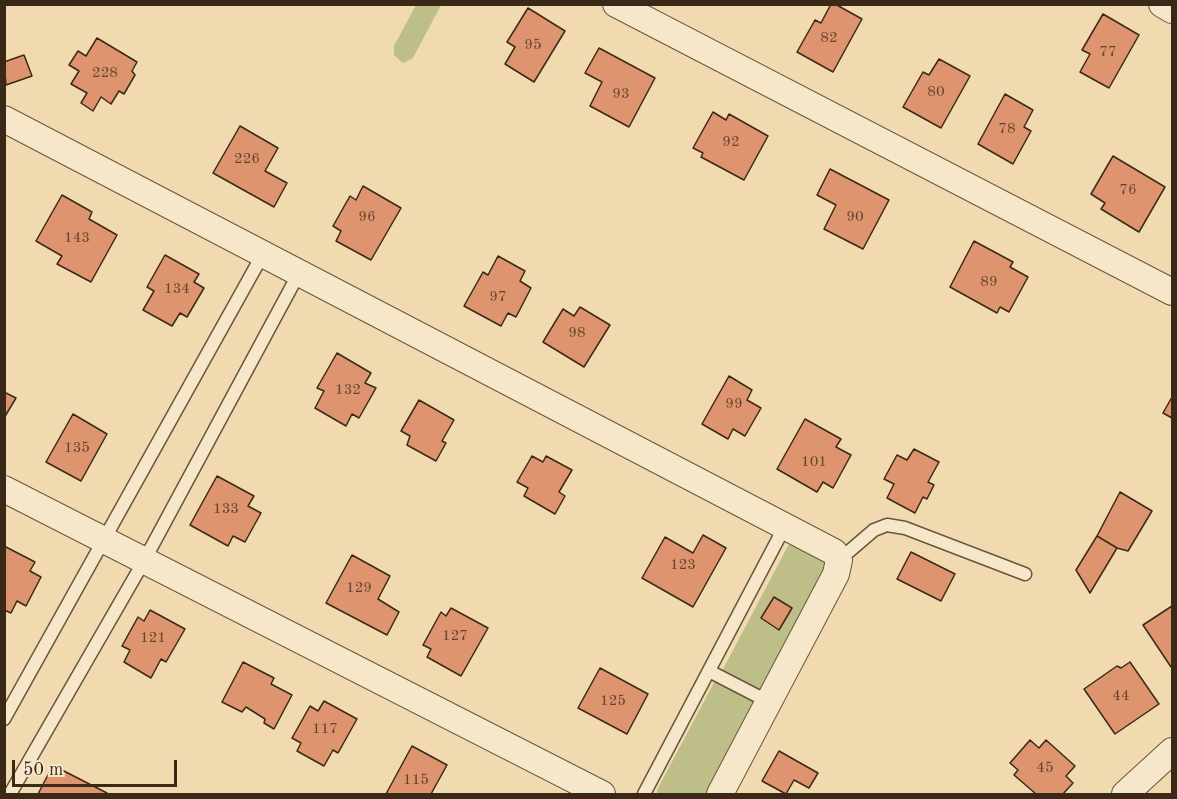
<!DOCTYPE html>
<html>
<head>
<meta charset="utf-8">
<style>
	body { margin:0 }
	#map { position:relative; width:1177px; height:799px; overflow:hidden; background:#f1daaf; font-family:"Old Standard TT",serif }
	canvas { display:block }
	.frame { position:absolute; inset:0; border:6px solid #3b2917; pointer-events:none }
	.scale { position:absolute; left:12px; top:760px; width:165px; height:27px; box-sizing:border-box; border:3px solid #3b2917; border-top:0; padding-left:8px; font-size:18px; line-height:21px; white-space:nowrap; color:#3b2917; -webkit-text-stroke:4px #f6e7cb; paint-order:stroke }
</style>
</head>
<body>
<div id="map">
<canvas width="1177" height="799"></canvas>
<div class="frame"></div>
<div class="scale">50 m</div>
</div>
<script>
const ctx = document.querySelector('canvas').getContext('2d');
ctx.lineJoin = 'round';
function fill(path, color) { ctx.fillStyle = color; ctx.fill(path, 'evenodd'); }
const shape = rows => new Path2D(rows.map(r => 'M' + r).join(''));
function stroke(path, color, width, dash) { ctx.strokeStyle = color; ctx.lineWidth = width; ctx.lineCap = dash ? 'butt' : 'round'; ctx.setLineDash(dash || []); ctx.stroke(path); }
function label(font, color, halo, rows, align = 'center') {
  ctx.font = font + ' "Old Standard TT",serif'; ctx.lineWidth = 6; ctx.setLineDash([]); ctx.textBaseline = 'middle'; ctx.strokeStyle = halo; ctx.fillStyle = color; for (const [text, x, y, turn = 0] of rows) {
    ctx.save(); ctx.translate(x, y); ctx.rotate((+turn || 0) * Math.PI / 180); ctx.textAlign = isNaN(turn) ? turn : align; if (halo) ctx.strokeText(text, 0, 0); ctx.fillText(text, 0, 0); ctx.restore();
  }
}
fill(shape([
	[416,5,441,5,413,58,403,63,394,55,394,46],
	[790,542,831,562,762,694,721,673],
	[716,679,758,701,709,794,657,794,657,790]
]), '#bdbe88');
const building = shape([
	[831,4,835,4,862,19,833,72,797,52,815,20,821,23,831,4],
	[528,8,565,31,534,82,505,64,515,47,507,42,528,8],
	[1103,14,1139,35,1109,88,1080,72,1090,54,1082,50,1103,14],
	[97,38,137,62,132,71,135,75,124,94,119,91,111,104,101,97,93,111,81,103,87,93,71,84,79,71,69,65,78,51,86,56,97,38],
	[599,48,655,78,629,127,590,106,602,82,585,73,599,48],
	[24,55,32,76,6,85,4,62,24,55],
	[939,59,970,76,941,128,903,107,923,72,929,75,939,59],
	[1005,94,1033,110,1024,127,1031,131,1013,164,978,144,1005,94],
	[713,112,726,120,729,114,768,136,744,180,701,157,703,153,693,148,713,112],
	[240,126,278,148,265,171,287,183,274,207,213,173,240,126],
	[1113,156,1165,187,1139,232,1101,209,1105,203,1091,194,1113,156],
	[830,169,889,200,863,249,824,229,836,205,817,195,830,169],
	[363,186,401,208,371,260,336,241,341,231,333,226,350,196,356,200,363,186],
	[62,195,92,212,89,219,117,235,91,282,57,264,62,256,36,241,62,195],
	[974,241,1013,262,1010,267,1028,277,1009,312,1000,307,997,313,950,287,974,241],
	[165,255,199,274,194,282,204,288,187,317,180,313,172,326,143,310,154,291,147,287,165,255],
	[498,256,525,271,520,281,531,288,516,317,508,313,501,326,464,306,483,272,488,275,498,256],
	[580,307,610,325,584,367,543,342,563,309,574,316,580,307],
	[337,353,371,373,365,383,376,388,359,418,352,414,346,426,315,408,324,391,317,388,337,353],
	[729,376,752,390,747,400,761,408,745,436,733,429,728,439,702,424,729,376],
	[4,392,16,398,4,418,4,392],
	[1172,397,1172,418,1163,413,1172,397],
	[419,400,454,420,442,441,446,443,436,461,407,445,410,436,401,431,419,400],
	[73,414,107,434,81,481,46,462,73,414],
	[805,419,841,439,836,447,851,455,833,488,823,482,817,492,777,469,805,419],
	[914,449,939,462,928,482,934,485,927,499,923,497,915,513,887,498,894,484,884,479,897,455,907,460,914,449],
	[532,456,543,462,546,456,572,470,559,492,565,496,555,514,524,496,528,488,517,482,532,456],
	[217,476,254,496,248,506,261,513,245,542,233,536,228,546,190,525,217,476],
	[1120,492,1152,511,1128,551,1117,548,1097,536,1120,492],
	[703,535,726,548,693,607,642,578,665,537,693,553,703,535],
	[1097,536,1117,548,1090,593,1076,570,1097,536],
	[4,546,35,562,30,571,41,577,26,606,17,601,11,613,4,610,4,546],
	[911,552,955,574,941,601,897,579,911,552],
	[352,555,390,576,378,599,399,612,387,635,326,603,352,555],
	[774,597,792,608,779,630,761,618,774,597],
	[1172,606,1172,666,1171,667,1143,625,1172,606],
	[451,608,488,628,461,676,427,657,431,649,423,645,441,612,446,616,451,608],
	[150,610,185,629,166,662,161,659,151,678,124,662,130,650,122,646,138,617,144,621,150,610],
	[243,662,274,678,271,684,292,695,274,729,264,723,265,719,246,707,242,712,222,702,243,662],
	[1130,662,1159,704,1115,734,1084,689,1117,666,1121,668,1130,662],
	[600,668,648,694,627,734,578,708,600,668],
	[324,701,357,719,338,753,333,750,324,766,297,751,301,743,292,738,310,706,318,711,324,701],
	[1030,740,1039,748,1046,740,1075,766,1066,776,1073,783,1063,794,1036,794,1014,775,1018,770,1010,763,1030,740],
	[412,746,447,765,431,794,386,794,412,746],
	[779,751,818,773,809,788,794,780,786,794,762,781,779,751],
	[58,768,107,793,106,794,38,794,50,771,55,774,58,768]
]);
fill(building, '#dd946f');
stroke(building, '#3b2917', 1.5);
const service = shape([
	[839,560,874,530,887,525,905,528,1025,574],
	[709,671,769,702],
	[4,719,263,254],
	[10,794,144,561,299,273],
	[644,794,785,526]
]);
const minor = shape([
	[616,4,1172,292],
	[1162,4,1172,10],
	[4,119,834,552,839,560,836,574,720,794],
	[4,489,602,794],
	[1125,794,1172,751]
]);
stroke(service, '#68553d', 15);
stroke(minor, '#68553d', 28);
stroke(service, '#f6e7cb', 12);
stroke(minor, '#f6e7cb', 26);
label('15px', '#64442d', null, [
	["82",829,38],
	["95",533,45],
	["77",1108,52],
	["228",105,73],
	["80",936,92],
	["93",621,94],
	["78",1007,129],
	["92",731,142],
	["226",247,159],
	["76",1128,190],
	["96",367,217],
	["90",855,217],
	["143",77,238],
	["89",989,282],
	["134",177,289],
	["97",498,297],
	["98",577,333],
	["132",348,390],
	["99",734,404],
	["135",77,448],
	["101",814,462],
	["133",226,509],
	["123",683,565],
	["129",359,588],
	["127",455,636],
	["121",153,638],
	["44",1121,696],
	["125",613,701],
	["117",325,729],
	["45",1045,768],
	["115",416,780]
]);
</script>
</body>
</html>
